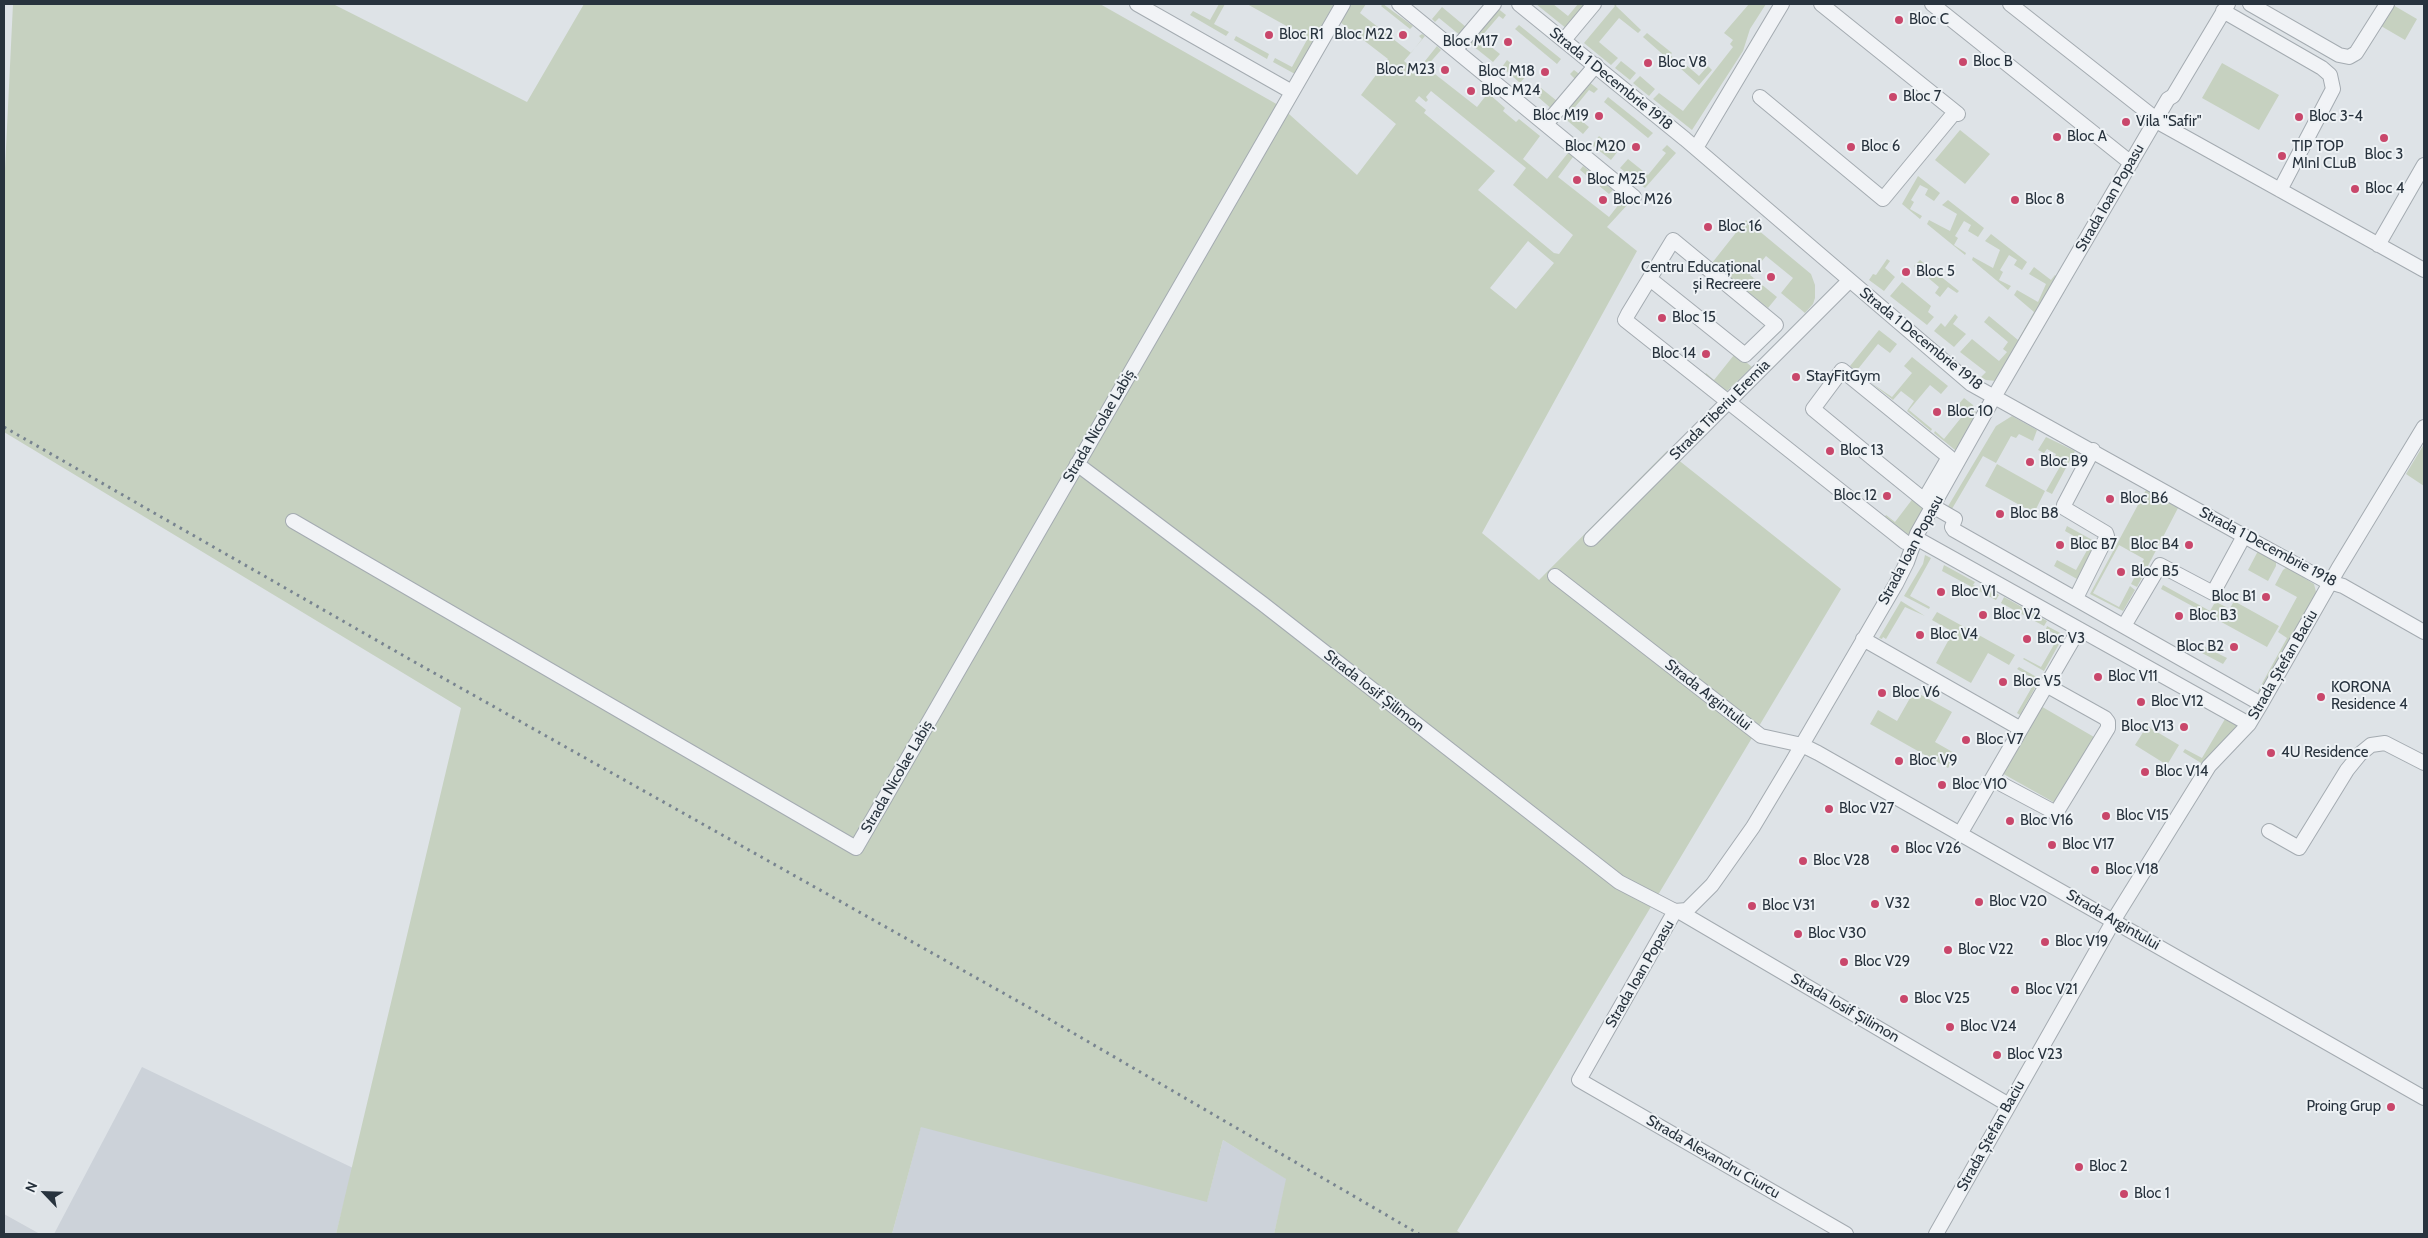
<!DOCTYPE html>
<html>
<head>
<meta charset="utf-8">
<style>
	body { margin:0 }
	#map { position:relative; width:2428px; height:1238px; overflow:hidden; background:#dee3e7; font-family:Cabin,sans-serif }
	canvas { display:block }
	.frame { position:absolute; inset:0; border:5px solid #28333e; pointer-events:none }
	.north { position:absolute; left:20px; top:1168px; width:50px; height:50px; -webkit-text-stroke:4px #eef2f5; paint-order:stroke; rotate:294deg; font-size:14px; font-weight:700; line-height:20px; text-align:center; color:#28333e }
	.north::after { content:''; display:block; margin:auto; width:18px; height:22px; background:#28333e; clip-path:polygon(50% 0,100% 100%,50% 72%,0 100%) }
</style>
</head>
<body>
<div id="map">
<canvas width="2428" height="1238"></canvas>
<div class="frame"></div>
<div class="north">N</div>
</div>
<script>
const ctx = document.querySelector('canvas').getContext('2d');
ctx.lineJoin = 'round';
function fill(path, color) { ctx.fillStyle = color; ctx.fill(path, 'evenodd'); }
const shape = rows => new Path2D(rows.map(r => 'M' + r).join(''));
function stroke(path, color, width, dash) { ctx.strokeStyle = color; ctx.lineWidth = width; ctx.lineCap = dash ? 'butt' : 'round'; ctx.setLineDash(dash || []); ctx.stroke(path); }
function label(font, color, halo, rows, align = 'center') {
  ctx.font = font + ' Cabin,sans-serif'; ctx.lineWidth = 4; ctx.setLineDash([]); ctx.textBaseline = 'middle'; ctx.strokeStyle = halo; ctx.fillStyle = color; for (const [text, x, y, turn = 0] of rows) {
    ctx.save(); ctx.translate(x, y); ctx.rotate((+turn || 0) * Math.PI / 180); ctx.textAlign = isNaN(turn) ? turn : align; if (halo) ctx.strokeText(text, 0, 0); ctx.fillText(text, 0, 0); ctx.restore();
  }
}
fill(shape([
	[142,1067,353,1168,336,1234,54,1234],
	[921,1126,1207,1201,1223,1140,1287,1179,1274,1234,892,1234],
	[4,1214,40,1234,4,1234]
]), '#ccd2d9');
fill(shape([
	[13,4,333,4,527,102,584,4,1100,4,1280,106,1357,175,1396,124,1361,95,1388,59,1340,22,1351,4,1366,4,1360,13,1411,53,1422,39,1419,36,1422,34,1425,36,1404,61,1420,75,1424,70,1421,66,1437,46,1441,50,1426,67,1477,107,1488,93,1505,108,1503,111,1516,122,1519,119,1540,136,1523,159,1547,179,1568,153,1573,157,1558,177,1609,217,1623,199,1629,203,1607,227,1637,251,1482,533,1539,580,1667,451,1841,589,1457,1231,1462,1234,1274,1234,1286,1179,1223,1140,1207,1202,921,1127,892,1234,336,1234,461,708,4,432,4,189],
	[1431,91,1526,168,1513,185,1573,235,1559,254,1554,253,1478,190,1495,171,1424,113,1426,110,1415,101,1419,96,1426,102,1428,100,1426,97],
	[1528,241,1554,263,1516,309,1490,288],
	[1219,4,1225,4,1214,24,1229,32,1226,36,1190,15,1193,11,1210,20],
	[1247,4,1334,4,1295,74,1273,62,1275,58,1292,67,1308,38],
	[1383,4,1413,26,1410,29,1381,6],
	[1485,4,1488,4,1461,36,1439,18,1435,22,1432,19,1442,7,1466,27],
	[1536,4,1553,4,1568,16,1578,4,1588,4,1567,29],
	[1613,4,1617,4,1616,6,1641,30,1638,33,1619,18,1599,42,1618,58,1611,65,1584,43,1615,6],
	[1749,4,1766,4,1750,29,1743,51,1692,130,1653,99,1659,93,1683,111,1733,47,1730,44,1733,40,1724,33],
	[2393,5,2417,19,2405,40,2381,26],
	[1496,7,1506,15,1503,19,1499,16,1480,38,1500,54,1493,62,1468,42],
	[1519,25,1561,59,1557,64,1515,29],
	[1647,33,1672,53,1670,55,1678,62,1675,65,1643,37],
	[1236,36,1269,54,1267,59,1234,40],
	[1507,60,1526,76,1520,83,1502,67],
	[1621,61,1636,73,1630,80,1615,68],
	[2222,63,2279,95,2259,130,2202,98],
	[1685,64,1699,76,1708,66,1712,70,1699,85,1680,68],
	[1574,70,1582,76,1553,110,1530,90,1536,84,1557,101,1575,79,1570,74],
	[1640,76,1655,89,1649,96,1633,83],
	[1589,82,1598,89,1594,93,1589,90,1571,112,1589,127,1583,134,1562,116],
	[1608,97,1653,133,1648,138,1604,102],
	[1960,130,1990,154,1965,184,1935,160],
	[1599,136,1618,151,1611,160,1592,145],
	[1667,145,1676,153,1645,188,1620,168,1628,159,1648,175,1666,153,1662,150],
	[1583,166,1613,190,1609,194,1580,170],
	[1918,176,1940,193,1934,201,1925,195,1928,189,1920,185,1911,200,1914,202,1910,209,1922,216,1920,219,1902,204],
	[1948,200,1984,228,1978,237,1968,231,1971,225,1964,221,1955,236,1958,238,1954,245,1966,253,1965,255,1927,224,1929,220,1950,231,1957,214,1942,205],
	[1746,220,1811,274,1815,285,1815,298,1813,304,1805,313,1781,293,1793,278,1766,256,1750,275,1777,297,1768,308,1712,263],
	[1991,234,2027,262,2022,270,2014,265,2017,260,2009,255,2000,270,2003,272,1999,280,2011,286,2008,290,1972,260,1973,257,1993,268,2000,250,1985,241],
	[1887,259,1890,261,1885,268,1895,277,1884,291,1869,280,1873,274,1876,275],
	[1920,260,1959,291,1957,293,1948,287,1940,297,1935,293,1939,287,1914,266],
	[2034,267,2051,280,2055,275,2057,277,1996,381,1986,380,1981,377,1986,372,1960,352,1972,339,1999,361,2007,352,2003,349,2008,342,1984,322,1989,316,2018,340,2034,312,2014,295,2017,290,2038,302,2046,284,2029,274],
	[1902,282,1931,306,1928,312,1934,317,1927,325,1890,296],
	[1955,314,1958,317,1953,324,1966,334,1954,347,1934,331,1941,323,1945,327],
	[1879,330,1897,344,1890,353,1878,344,1858,369,1867,379,1850,366],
	[1724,344,1752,367,1726,392,1704,376,1706,373,1714,380,1734,355],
	[1912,357,1948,386,1941,394,1930,385,1909,410,1932,429,1931,431,1907,411,1914,401,1901,391,1893,400,1870,382,1892,397,1912,373,1904,366],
	[1964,398,1973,405,1977,416,1960,454,1934,433,1935,431,1944,439,1964,414,1956,407],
	[2012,416,2037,430,2033,441,2019,434,2016,438,2011,436,1996,463,1983,456,1949,514,1944,513,1996,426],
	[2046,437,2075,451,2052,494,2046,491,2062,463,2054,459,2056,454,2047,449,2044,453,2038,450],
	[2424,444,2424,486,2406,474],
	[1997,464,2045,491,2034,513,1985,486],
	[2146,490,2178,508,2137,587,2131,584,2144,559,2119,545,2093,593,2119,607,2130,586,2135,590,2123,611,2090,594],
	[1914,497,1926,509,1907,538,1883,519,1886,515,1895,522],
	[2067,526,2096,542,2077,579,2054,566,2057,560,2076,570,2090,545,2065,531],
	[2258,551,2276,561,2276,566,2268,581,2248,570],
	[1925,555,1931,558,1910,596,1930,607,1929,609,1904,596,1923,564],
	[1944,565,1975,582,1973,585,1980,588,1981,585,1999,595,1996,600,1942,571],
	[2287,567,2314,584,2316,592,2314,608,2261,700,2258,691,2287,638,2278,632,2297,597,2275,585,2283,570],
	[2163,585,2210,611,2214,604,2218,603,2228,608,2223,617,2224,619,2234,601,2279,626,2267,647,2161,589],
	[2004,597,2047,621,2044,626,2001,603],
	[1901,601,1925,616,1905,607,1886,639,1883,637,1882,639,1879,638],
	[1937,612,2015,655,2009,665,1988,653,1971,683,1936,663,1953,632,1932,620],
	[2047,626,2064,635,2044,671,2023,659,2024,658,2041,667,2059,636,2046,629],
	[2205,647,2227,658,2223,664,2202,653],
	[2019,667,2040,679,2020,715,2017,713,2036,680,2017,669],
	[1914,691,1952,712,1935,742,1956,754,1948,768,1870,724,1878,710,1897,721],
	[2039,705,2094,737,2055,803,2000,772],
	[2219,711,2242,724,2206,766,2183,752,2185,749,2202,758,2225,719,2217,714],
	[2147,726,2179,745,2167,765,2135,745]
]), '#c6d1c0');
const minor = shape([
	[1137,4,1292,92],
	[1399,4,1634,197],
	[1519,4,1685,139,1971,384,2244,536,2326,581,2343,586,2424,632],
	[1821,4,1958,114],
	[1932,4,2131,163],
	[2010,4,2156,119],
	[2250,4,2339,55,2349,57,2356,53,2387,4],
	[2223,11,2322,68,2330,75,2333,89,2280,190],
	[1564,40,1594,4],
	[1455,50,1494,4],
	[1760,97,1883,199,1955,112],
	[2156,121,2424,270],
	[1546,124,1596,65],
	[1696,148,1782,4],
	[2378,245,2424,165],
	[1650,279,1745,355,1776,325,1673,240,1628,314,1625,320,1905,542],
	[1077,464,1263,604,1619,882,1675,911],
	[1924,500,1949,457,1842,370,1813,409,1876,461,1929,504,1955,519,1952,527,1954,530,2261,704],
	[293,521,856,848,1343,4],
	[1916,538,2249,724],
	[1591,539,1849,281],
	[1555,576,1761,736,1802,745,1818,753,2424,1098],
	[2076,598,2107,536,2106,533,2064,508,2064,505,2093,450],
	[2124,626,2160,565,2213,593,2244,536],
	[1863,639,2021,729],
	[1992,779,2056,813,2108,728,2108,722,2105,718,2046,685],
	[2269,831,2299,848,2347,770,2360,754,2371,745,2385,743,2424,763],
	[1960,834,2079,629],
	[1680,912,2009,1105],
	[1846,1234,1579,1080,1675,911,1687,910,1712,885,1753,827,1792,762,1896,584,1907,562,1917,534,1994,397,2168,99,2173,96,2228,4],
	[1936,1234,2118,913,2209,766,2249,724,2261,704,2338,569,2424,427]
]);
stroke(minor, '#a4abb1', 16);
stroke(minor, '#f1f3f6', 14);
stroke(shape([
	[4,427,411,660,1037,1012,1419,1234]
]), '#788490', 3, [2.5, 5]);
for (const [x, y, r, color] of [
	[1899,20,5,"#c9476b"],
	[1269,35,5,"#c9476b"],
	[1403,35,5,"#c9476b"],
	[1508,42,5,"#c9476b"],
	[1963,62,5,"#c9476b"],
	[1648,63,5,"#c9476b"],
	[1445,70,5,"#c9476b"],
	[1545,72,5,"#c9476b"],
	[1471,91,5,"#c9476b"],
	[1893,97,5,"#c9476b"],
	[1599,116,5,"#c9476b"],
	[2299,117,5,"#c9476b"],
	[2126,122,5,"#c9476b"],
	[2057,137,5,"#c9476b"],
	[2384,138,5,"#c9476b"],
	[1636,147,5,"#c9476b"],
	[1851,147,5,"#c9476b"],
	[2282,156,5,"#c9476b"],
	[1577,180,5,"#c9476b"],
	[2355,189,5,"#c9476b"],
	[1603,200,5,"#c9476b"],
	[2015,200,5,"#c9476b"],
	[1708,227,5,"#c9476b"],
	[1906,272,5,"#c9476b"],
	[1771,277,5,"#c9476b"],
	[1662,318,5,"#c9476b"],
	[1706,354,5,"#c9476b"],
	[1796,377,5,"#c9476b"],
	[1937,412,5,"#c9476b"],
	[1830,451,5,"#c9476b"],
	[2030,462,5,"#c9476b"],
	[1887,496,5,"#c9476b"],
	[2110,499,5,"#c9476b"],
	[2000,514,5,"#c9476b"],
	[2060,545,5,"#c9476b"],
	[2189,545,5,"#c9476b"],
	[2121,572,5,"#c9476b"],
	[1941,592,5,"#c9476b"],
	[2266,597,5,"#c9476b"],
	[1983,615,5,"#c9476b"],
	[2179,616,5,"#c9476b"],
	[1920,635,5,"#c9476b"],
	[2027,639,5,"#c9476b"],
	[2234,647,5,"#c9476b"],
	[2098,677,5,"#c9476b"],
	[2003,682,5,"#c9476b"],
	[1882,693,5,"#c9476b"],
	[2321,697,5,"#c9476b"],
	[2141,702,5,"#c9476b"],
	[2184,727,5,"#c9476b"],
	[1966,740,5,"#c9476b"],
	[2271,753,5,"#c9476b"],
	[1899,761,5,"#c9476b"],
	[2145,772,5,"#c9476b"],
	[1942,785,5,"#c9476b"],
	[1829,809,5,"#c9476b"],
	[2106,816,5,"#c9476b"],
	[2010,821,5,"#c9476b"],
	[2052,845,5,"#c9476b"],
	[1895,849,5,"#c9476b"],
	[1803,861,5,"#c9476b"],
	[2095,870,5,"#c9476b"],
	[1979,902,5,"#c9476b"],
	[1875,904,5,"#c9476b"],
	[1752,906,5,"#c9476b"],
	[1798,934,5,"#c9476b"],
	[2045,942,5,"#c9476b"],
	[1948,950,5,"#c9476b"],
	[1844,962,5,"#c9476b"],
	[2015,990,5,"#c9476b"],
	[1904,999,5,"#c9476b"],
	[1950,1027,5,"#c9476b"],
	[1997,1055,5,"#c9476b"],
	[2391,1107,5,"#c9476b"],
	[2079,1167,5,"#c9476b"],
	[2124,1194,5,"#c9476b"]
]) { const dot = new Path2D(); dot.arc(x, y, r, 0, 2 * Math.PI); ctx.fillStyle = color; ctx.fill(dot); stroke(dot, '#eef2f5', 2); }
label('15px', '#28333e', '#eef2f5', [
	["Bloc C",1909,20],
	["Bloc R1",1279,35],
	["Bloc M22",1393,35,"right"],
	["Bloc M17",1498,42,"right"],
	["Bloc B",1973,62],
	["Bloc V8",1658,63],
	["Bloc M23",1435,70,"right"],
	["Bloc M18",1535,72,"right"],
	["Bloc M24",1481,91],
	["Bloc 7",1903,97],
	["Bloc M19",1589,116,"right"],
	["Bloc 3-4",2309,117],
	["Vila \"Safir\"",2136,122],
	["Bloc A",2067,137],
	["Bloc M20",1626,147,"right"],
	["Bloc 6",1861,147],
	["TIP TOP",2292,147],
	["MInI CLuB",2292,164],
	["Bloc 3",2384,155,"center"],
	["Bloc M25",1587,180],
	["Bloc 4",2365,189],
	["Bloc M26",1613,200],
	["Bloc 8",2025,200],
	["Bloc 16",1718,227],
	["Centru Educațional",1761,268,"right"],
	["și Recreere",1761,285,"right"],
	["Bloc 5",1916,272],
	["Bloc 15",1672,318],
	["Bloc 14",1696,354,"right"],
	["StayFitGym",1806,377],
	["Bloc 10",1947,412],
	["Bloc 13",1840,451],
	["Bloc B9",2040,462],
	["Bloc 12",1877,496,"right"],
	["Bloc B6",2120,499],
	["Bloc B8",2010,514],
	["Bloc B7",2070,545],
	["Bloc B4",2179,545,"right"],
	["Bloc B5",2131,572],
	["Bloc V1",1951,592],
	["Bloc B1",2256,597,"right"],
	["Bloc V2",1993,615],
	["Bloc B3",2189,616],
	["Bloc V4",1930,635],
	["Bloc V3",2037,639],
	["Bloc B2",2224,647,"right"],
	["Bloc V11",2108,677],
	["Bloc V5",2013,682],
	["KORONA",2331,688],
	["Residence 4",2331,705],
	["Bloc V6",1892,693],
	["Bloc V12",2151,702],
	["Bloc V13",2174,727,"right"],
	["Bloc V7",1976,740],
	["4U Residence",2281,753],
	["Bloc V9",1909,761],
	["Bloc V14",2155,772],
	["Bloc V10",1952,785],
	["Bloc V27",1839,809],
	["Bloc V15",2116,816],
	["Bloc V16",2020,821],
	["Bloc V17",2062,845],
	["Bloc V26",1905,849],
	["Bloc V28",1813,861],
	["Bloc V18",2105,870],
	["Bloc V20",1989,902],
	["V32",1885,904],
	["Bloc V31",1762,906],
	["Bloc V30",1808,934],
	["Bloc V19",2055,942],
	["Bloc V22",1958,950],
	["Bloc V29",1854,962],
	["Bloc V21",2025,990],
	["Bloc V25",1914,999],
	["Bloc V24",1960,1027],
	["Bloc V23",2007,1055],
	["Proing Grup",2381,1107,"right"],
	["Bloc 2",2089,1167],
	["Bloc 1",2134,1194]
], 'left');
label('15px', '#28333e', '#eef2f5', [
	["Strada 1 Decembrie 1918",1611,79,39],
	["Strada Ioan Popasu",2110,198,-60],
	["Strada 1 Decembrie 1918",1921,339,39],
	["Strada Tiberiu Eremia",1720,410,-45],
	["Strada Nicolae Labiș",1099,426,-60],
	["Strada 1 Decembrie 1918",2268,547,28],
	["Strada Ioan Popasu",1911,550,-62],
	["Strada Ștefan Baciu",2283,665,-60],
	["Strada Iosif Șilimon",1374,691,38],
	["Strada Argintului",1708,695,38],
	["Strada Nicolae Labiș",897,777,-60],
	["Strada Argintului",2113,920,30],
	["Strada Ioan Popasu",1640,974,-60],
	["Strada Iosif Șilimon",1845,1008,30],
	["Strada Ștefan Baciu",1991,1136,-61],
	["Strada Alexandru Ciurcu",1713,1157,30]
]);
</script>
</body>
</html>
